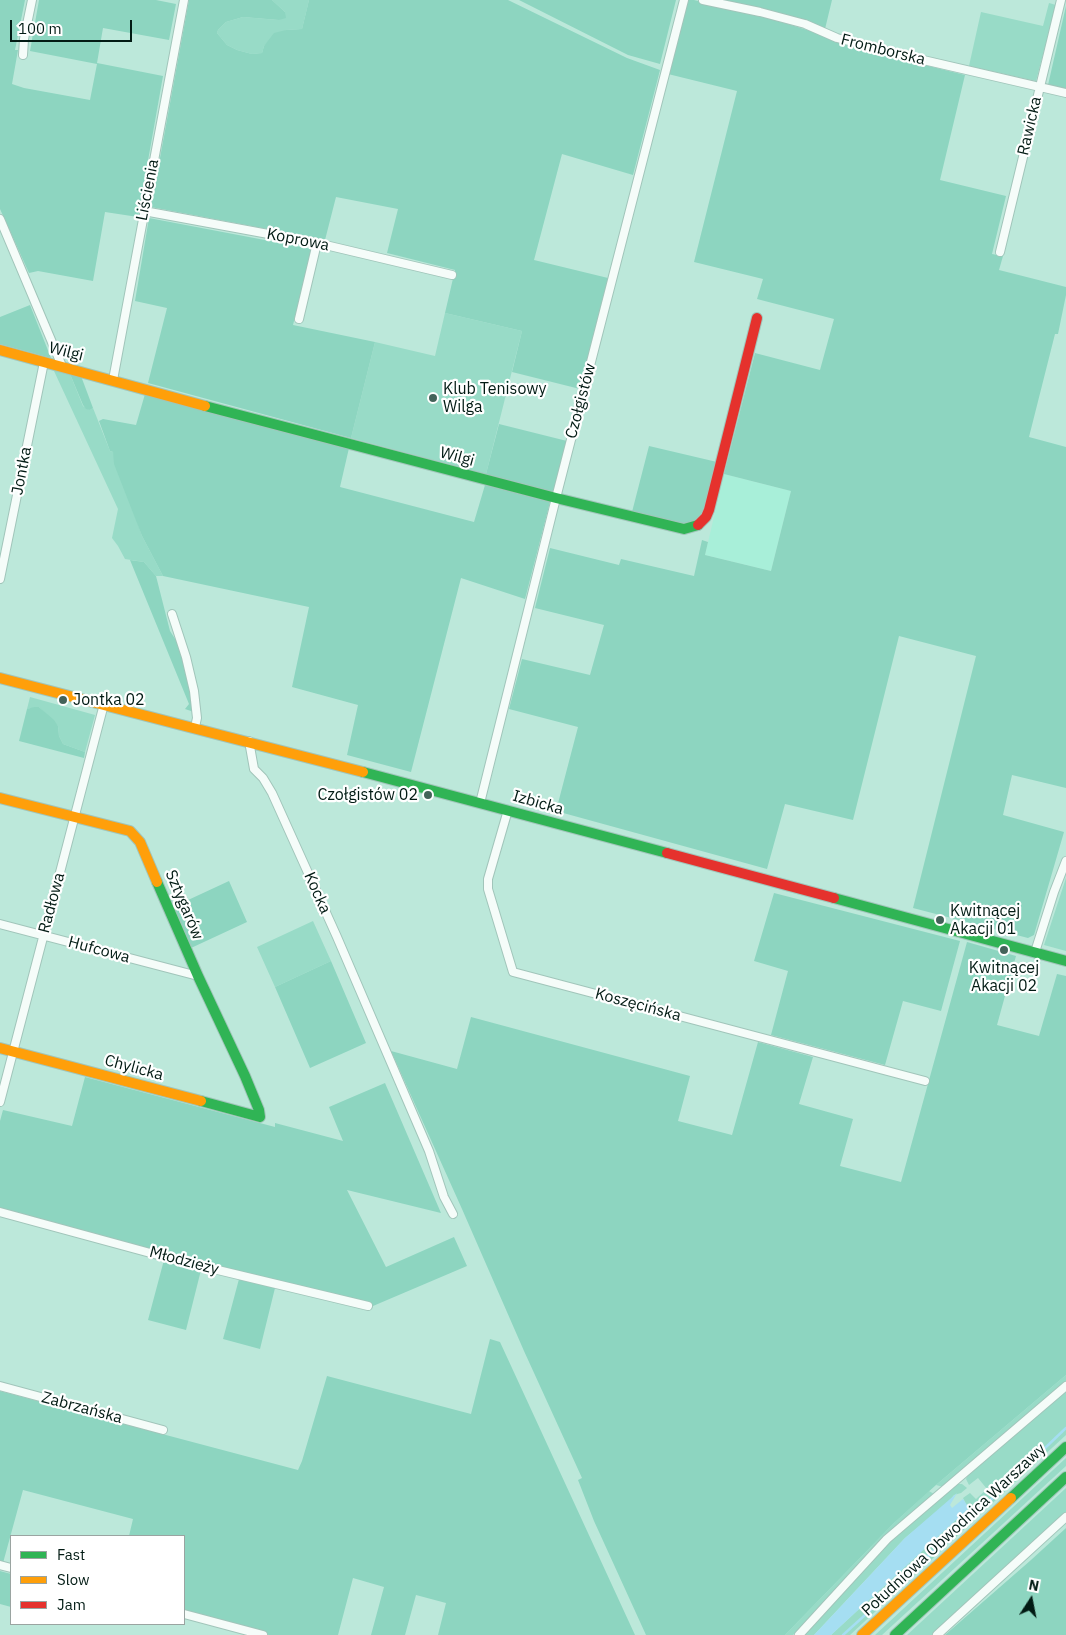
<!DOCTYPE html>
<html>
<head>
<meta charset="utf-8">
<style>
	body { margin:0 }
	#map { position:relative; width:1066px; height:1635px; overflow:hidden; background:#bce8da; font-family:"IBM Plex Sans",sans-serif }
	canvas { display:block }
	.legend { position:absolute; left:10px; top:1535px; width:175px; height:90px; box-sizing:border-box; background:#fff; border:1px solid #9aa4a1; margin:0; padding:6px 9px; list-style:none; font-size:15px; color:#021b14 }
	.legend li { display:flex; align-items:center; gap:10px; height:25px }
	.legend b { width:25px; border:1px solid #9aa4a1 }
	.north { position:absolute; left:1006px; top:1575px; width:50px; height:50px; -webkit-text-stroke:4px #fff; paint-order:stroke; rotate:11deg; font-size:14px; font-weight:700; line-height:20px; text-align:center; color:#021b14 }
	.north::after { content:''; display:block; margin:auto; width:18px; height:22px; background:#021b14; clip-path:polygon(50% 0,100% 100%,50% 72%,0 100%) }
	.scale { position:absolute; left:10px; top:20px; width:122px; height:22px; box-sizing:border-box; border:2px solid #021b14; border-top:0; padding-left:6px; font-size:15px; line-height:18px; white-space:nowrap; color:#021b14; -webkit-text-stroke:4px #fff; paint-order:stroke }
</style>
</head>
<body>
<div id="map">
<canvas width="1066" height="1635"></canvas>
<ul class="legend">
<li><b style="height:6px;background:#30b455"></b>Fast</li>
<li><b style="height:6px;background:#ff9f0a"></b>Slow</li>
<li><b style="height:6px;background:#e5322d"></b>Jam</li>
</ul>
<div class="north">N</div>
<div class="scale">100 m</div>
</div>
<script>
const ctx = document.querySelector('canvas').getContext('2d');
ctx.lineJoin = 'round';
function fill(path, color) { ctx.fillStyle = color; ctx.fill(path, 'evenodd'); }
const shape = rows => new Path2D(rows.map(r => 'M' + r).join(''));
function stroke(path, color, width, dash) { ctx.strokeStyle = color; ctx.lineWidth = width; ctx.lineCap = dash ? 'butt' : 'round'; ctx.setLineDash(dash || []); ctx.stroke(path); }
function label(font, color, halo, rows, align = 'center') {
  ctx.font = font + ' "IBM Plex Sans",sans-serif'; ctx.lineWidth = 4.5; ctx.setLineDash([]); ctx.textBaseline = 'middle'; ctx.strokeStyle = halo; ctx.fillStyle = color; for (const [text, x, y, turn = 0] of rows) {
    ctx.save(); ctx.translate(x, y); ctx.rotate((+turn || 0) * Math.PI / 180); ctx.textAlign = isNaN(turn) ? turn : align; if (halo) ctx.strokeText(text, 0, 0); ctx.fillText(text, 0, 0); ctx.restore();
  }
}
fill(shape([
	[724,474,791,491,771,571,705,555]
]), '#a8efd9');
fill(shape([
	[272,0,309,0,302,29,286,30,264,46,262,53,252,54,237,50,227,45,217,33,218,30,226,22,243,17,279,20,285,12],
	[1049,3,1056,5,1036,81,969,66,981,12,1043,26],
	[445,313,522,331,486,474,351,438,375,342,435,356],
	[55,370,70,374,83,406,90,410,93,408,110,451,113,452,142,536,163,576,156,576,144,562,125,559,118,546,112,538,118,509,54,371],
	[30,697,95,715,85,752,63,744,59,736,58,726,39,707,27,709],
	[1066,878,1066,951,1044,945],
	[313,921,331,961,275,987,257,947],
	[1066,1375,1066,1383,943,1487,936,1485],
	[1066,1391,1066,1435,850,1635,831,1635,968,1508,963,1498,970,1493,976,1499,987,1489,978,1478,969,1485,966,1479,969,1473],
	[1066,1458,1066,1466,882,1635,875,1635],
	[955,1484,962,1484,967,1488,961,1493,954,1495,947,1504,905,1538,814,1635,802,1635,897,1534],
	[1066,1488,1066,1513,933,1635,907,1635],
	[929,1491,934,1494,891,1531,793,1635,785,1635,894,1523]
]), '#98dbc7');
fill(shape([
	[0,0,25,0,15,50,18,50,12,84,24,88,90,100,97,64,30,51,39,0,156,0,176,4,169,40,103,28,97,63,163,76,138,217,105,212,93,281,38,271,29,273,0,209],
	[189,0,272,0,285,12,286,18,279,20,243,17,226,22,218,30,217,33,227,45,237,50,252,54,262,53,264,46,274,33,286,30,302,29,309,0,508,0,627,58,660,70,633,175,562,154,534,260,608,278,580,389,512,372,522,331,445,313,455,270,387,253,398,209,336,197,325,240,151,207],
	[519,0,676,0,660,64,628,55],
	[687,0,694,0,772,19,855,45,872,52,965,75,940,180,1006,196,992,254,1003,256,999,270,1066,287,1066,295,1058,334,1055,334,1029,437,1066,447,1066,788,1012,775,1003,815,1064,832,1034,935,1028,938,913,908,976,656,899,636,853,820,785,804,767,869,556,811,578,727,509,709,522,659,590,675,604,625,535,608,550,548,619,565,621,559,694,576,702,540,708,542,705,555,771,571,791,491,724,474,755,353,820,370,834,319,757,299,763,279,694,262,737,91,668,74],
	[716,0,832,0,825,29],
	[1066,6,1066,90,1048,85],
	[149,218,312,249,293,325,375,342,351,438,148,383,167,308,135,301],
	[30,305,51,358,0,344,0,317],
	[70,374,81,376,93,408,90,410,86,409,83,405],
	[145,394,349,448,340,487,474,522,485,485,550,502,525,599,461,578,411,772,347,755,358,705,292,687,309,607,163,576,142,536,114,464,113,452,110,451,99,421,103,419,136,425],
	[499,424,567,441,554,492,486,474],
	[649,446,717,462,703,516,699,519,682,524,632,512],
	[130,560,144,562,156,576,170,631,179,645,188,680,194,712,185,709,189,704],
	[34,707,39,707,54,720,58,726,59,736,63,744,85,752,84,758,19,741,27,709],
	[229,881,247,922,191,948,173,907],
	[774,893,960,941,941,1011,903,1001,885,1065,771,1035,788,971,754,961],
	[967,942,1016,956,997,1025,1039,1036,1057,974,1066,976,1066,1375,936,1485,894,1523,785,1635,646,1635,594,1521,578,1480,582,1478,524,1351,462,1209,391,1051,457,1069,471,1017,690,1076,678,1121,732,1135,758,1042,813,1057,799,1104,853,1119,840,1166,901,1182],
	[331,961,366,1043,310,1068,275,987],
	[85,1077,275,1127,275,1123,343,1141,329,1107,385,1083,441,1213,347,1190,386,1267,454,1237,467,1266,373,1306,207,1265,0,1209,0,1121,3,1110,72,1126],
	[164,1260,201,1270,186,1330,148,1320],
	[239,1279,275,1288,260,1349,223,1339],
	[490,1339,500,1342,635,1635,438,1635,446,1603,416,1595,405,1635,371,1635,384,1587,353,1578,338,1635,269,1635,184,1612,184,1536,129,1536,133,1519,23,1490,3,1563,0,1562,0,1391,298,1470,302,1461,327,1376,471,1414],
	[1066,1528,1066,1635,945,1635,1031,1560],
	[0,1571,11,1574,11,1607,0,1604]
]), '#8dd5c0');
fill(shape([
	[957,1493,950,1505,952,1508,963,1499,969,1508,831,1635,814,1635,905,1538]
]), '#a5def2');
stroke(shape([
	[980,1510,1066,1428],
	[843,1635,895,1588,921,1560,928,1556,974,1514]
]), '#a5def2', 2.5);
const street = shape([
	[703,0,760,12,805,24,837,38,906,56,1066,93],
	[23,55,24,39,32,0],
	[144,211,317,243,452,275],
	[0,219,62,366],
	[1000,252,1061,0],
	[299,319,317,243],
	[113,380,184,0],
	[0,579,44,362],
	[172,614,186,657,194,691,197,718,195,727],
	[249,741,254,769,263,778,272,793,337,937,429,1151,444,1197,453,1214],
	[480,803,556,498,684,0],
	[508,810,488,879,488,889,513,972,925,1081],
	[0,924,198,976],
	[1035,952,1054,892,1066,861],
	[0,1102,104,704],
	[0,1212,176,1260,368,1306],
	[0,1386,163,1430],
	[0,1565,11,1568],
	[184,1614,263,1635],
	[799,1635,887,1539,1066,1386],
	[937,1635,1066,1517]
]);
const fast = shape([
	[205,406,556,498,684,529,698,525],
	[363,772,667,853],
	[157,882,198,976,245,1076,259,1110,260,1117,201,1101],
	[834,898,1066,961],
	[1011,1498,1066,1447],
	[895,1635,1066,1477]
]);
const slow = shape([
	[0,350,205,406],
	[0,678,363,772],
	[0,798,130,831,140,842,157,882],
	[0,1048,201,1101],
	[862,1635,1011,1498]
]);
const jam = shape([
	[698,525,706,517,709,510,757,318],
	[667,853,834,898]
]);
stroke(street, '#a1c5ba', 10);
stroke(fast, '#a1c5ba', 12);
stroke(slow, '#a1c5ba', 12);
stroke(jam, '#a1c5ba', 12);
stroke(street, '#f5fcf9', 8);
stroke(fast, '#30b455', 10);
stroke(slow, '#ff9f0a', 10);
stroke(jam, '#e5322d', 10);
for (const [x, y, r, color] of [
	[433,398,5,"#436359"],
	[63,700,5,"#436359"],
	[428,795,5,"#436359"],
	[940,920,5,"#436359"],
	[1004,950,5,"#436359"]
]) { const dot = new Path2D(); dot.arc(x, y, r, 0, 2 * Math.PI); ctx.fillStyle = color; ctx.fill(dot); stroke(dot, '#fff', 2); }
label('16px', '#021b14', '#fff', [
	["Fromborska",883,50,14],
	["Rawicka",1030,126,-77],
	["Liścienia",148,190,-79],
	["Koprowa",298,240,11],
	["Wilgi",66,352,14],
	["Czołgistów",581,401,-75],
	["Wilgi",457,457,15],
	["Jontka",22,471,-79],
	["Izbicka",538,803,16],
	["Kocka",317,893,66],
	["Radłowa",52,903,-75],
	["Sztygarów",184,905,67],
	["Hufcowa",99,950,15],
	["Koszęcińska",638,1005,15],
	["Chylicka",134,1068,15],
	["Młodzieży",184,1261,15],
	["Zabrzańska",82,1408,15],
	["Południowa Obwodnica Warszawy",954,1530,-43]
]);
label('16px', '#021b14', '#fff', [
	["Klub Tenisowy",443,389],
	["Wilga",443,407],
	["Jontka 02",73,700],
	["Czołgistów 02",418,795,"right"],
	["Kwitnącej",950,911],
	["Akacji 01",950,929],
	["Kwitnącej",1004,968,"center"],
	["Akacji 02",1004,986,"center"]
], 'left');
</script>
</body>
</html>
